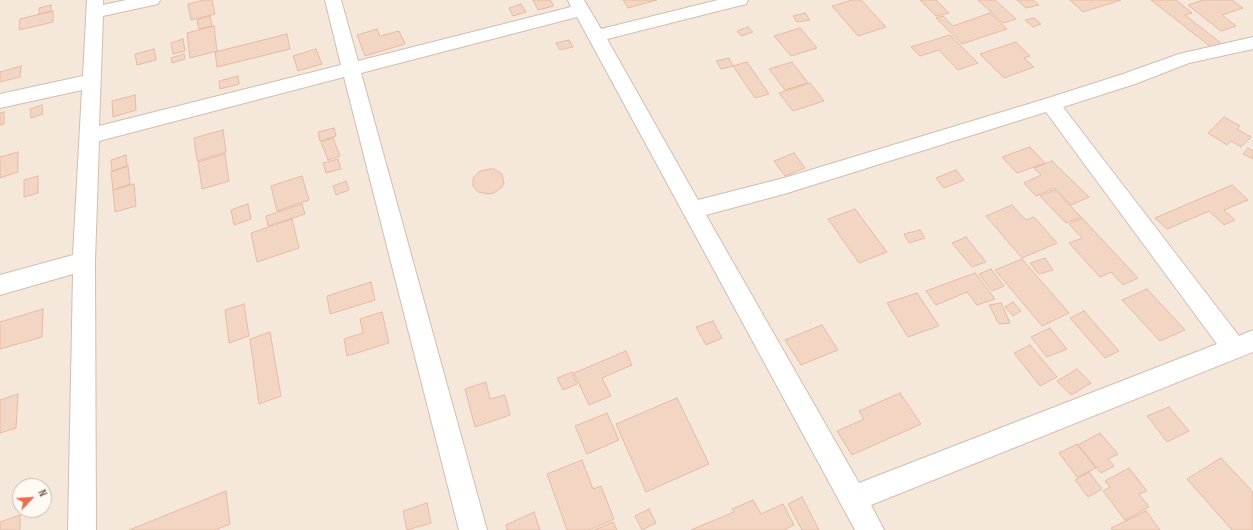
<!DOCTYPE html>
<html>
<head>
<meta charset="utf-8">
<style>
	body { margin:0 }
	#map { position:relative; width:1253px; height:530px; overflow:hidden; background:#fdf6ec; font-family:"Sofia Sans Condensed",sans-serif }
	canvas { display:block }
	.north { position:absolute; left:12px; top:478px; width:40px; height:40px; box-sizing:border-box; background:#fffaf3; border:1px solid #cabbb1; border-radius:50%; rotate:65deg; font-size:11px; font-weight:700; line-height:16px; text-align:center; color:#7a5c4d }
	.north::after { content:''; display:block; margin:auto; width:14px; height:18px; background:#e76f51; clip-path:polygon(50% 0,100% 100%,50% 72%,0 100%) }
</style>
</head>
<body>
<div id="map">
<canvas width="1253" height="530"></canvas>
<div class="north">N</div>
</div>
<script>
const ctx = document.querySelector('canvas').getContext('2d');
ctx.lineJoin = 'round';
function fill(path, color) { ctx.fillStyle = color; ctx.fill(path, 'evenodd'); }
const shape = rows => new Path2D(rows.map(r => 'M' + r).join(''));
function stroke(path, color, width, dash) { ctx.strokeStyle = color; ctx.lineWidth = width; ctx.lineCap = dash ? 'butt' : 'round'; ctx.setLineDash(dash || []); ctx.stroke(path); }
fill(shape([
	[0,0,1253,0,1253,530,0,530],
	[20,486,44,486,44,510,20,510]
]), '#f5e8da');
const building = shape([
	[204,0,212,0,215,14,191,20,188,4,204,0],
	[533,0,550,0,554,6,538,10,533,0],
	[623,0,657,0,628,8,623,0],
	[852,0,861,0,886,27,858,36,832,6,852,0],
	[920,0,936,0,949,13,936,16,920,0],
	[978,0,995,0,1016,19,1003,23,978,0],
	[1017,0,1033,0,1039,5,1026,8,1017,0],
	[1070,0,1121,0,1083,12,1070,0],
	[1151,0,1176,0,1192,13,1185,15,1226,47,1216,51,1151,0],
	[1203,0,1232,0,1243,8,1222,15,1236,26,1221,31,1188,5,1203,0],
	[521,4,526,12,513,16,509,8,521,4],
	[51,5,51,11,39,14,39,8,51,5],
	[53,11,53,22,19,30,20,19,53,11],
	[805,13,810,20,797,22,793,16,805,13],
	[990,13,1007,29,962,44,936,18,943,16,953,26,990,13],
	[210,16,212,26,199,29,197,20,210,16],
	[1034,18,1041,24,1033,27,1025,20,1034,18],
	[214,26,217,51,190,58,187,33,214,26],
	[748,27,753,32,741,36,737,31,748,27],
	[800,28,817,48,791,56,774,36,800,28],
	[377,29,380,36,399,31,405,44,365,56,357,35,377,29],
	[287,34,290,49,217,67,215,52,287,34],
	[950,35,978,63,958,70,939,50,920,56,911,47,950,35],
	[183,39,185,51,173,54,171,43,183,39],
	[569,40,573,47,560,50,556,43,569,40],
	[1016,42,1030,56,1024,58,1034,67,1004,78,980,54,1016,42],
	[154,49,156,60,137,65,135,54,154,49],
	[316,49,322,64,298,71,293,56,316,49],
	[184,54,185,59,172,63,171,58,184,54],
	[729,58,733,66,721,69,716,61,729,58],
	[747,62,769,94,755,98,733,66,747,62],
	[792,62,808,83,785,90,769,69,792,62],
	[21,66,20,77,0,82,0,72,21,66],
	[238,76,239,84,220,89,219,81,238,76],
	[810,83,824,101,793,111,779,93,810,83],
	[135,95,136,110,113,117,112,101,135,95],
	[42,105,43,114,31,118,30,109,42,105],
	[4,112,4,124,0,125,0,113,4,112],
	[1224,117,1240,126,1237,129,1251,137,1241,147,1231,141,1227,145,1208,133,1224,117],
	[334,128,336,136,320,141,318,132,334,128],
	[223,130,226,152,197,161,194,138,223,130],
	[333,138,340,156,328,160,321,142,333,138],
	[1030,147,1045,163,1017,173,1002,157,1030,147],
	[1248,148,1253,151,1253,159,1243,154,1248,148],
	[18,152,18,172,0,178,0,157,18,152],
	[794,153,805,168,785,176,774,161,794,153],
	[225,154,229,181,202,189,198,162,225,154],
	[126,155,127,166,112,171,111,160,126,155],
	[338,159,341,169,326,173,323,163,338,159],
	[1052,161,1089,197,1071,205,1055,188,1036,196,1024,183,1041,175,1034,168,1052,161],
	[128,166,130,184,113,190,111,172,128,166],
	[490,169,494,169,502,174,504,183,502,187,494,193,489,194,478,192,473,186,473,178,480,171,490,169],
	[956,170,964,180,944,188,936,178,956,170],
	[38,176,38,193,24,197,24,180,38,176],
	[302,176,309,200,277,211,271,186,302,176],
	[346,181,349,190,336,195,333,186,346,181],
	[134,184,136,206,115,212,113,190,134,184],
	[1232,185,1248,200,1224,210,1235,220,1224,225,1209,211,1167,229,1155,218,1232,185],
	[1055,190,1081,217,1066,223,1040,196,1055,190],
	[248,204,251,219,234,225,231,210,248,204],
	[302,204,305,214,268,226,266,216,302,204],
	[1012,205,1026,220,1034,217,1057,243,1022,258,986,216,1012,205],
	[855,209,887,252,859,263,828,219,855,209],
	[1082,218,1138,278,1123,285,1111,272,1100,277,1069,243,1082,238,1069,224,1082,218],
	[292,219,299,248,257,262,251,233,292,219],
	[920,230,925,238,909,243,904,234,920,230],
	[966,237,986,262,972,267,952,243,966,237],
	[1045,258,1053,270,1039,274,1030,263,1045,258],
	[1022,259,1069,313,1042,326,995,270,1022,259],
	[991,269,1004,286,992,291,979,274,991,269],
	[975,273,995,299,977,305,967,292,936,305,926,291,975,273],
	[371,282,375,300,330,314,327,296,371,282],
	[1147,289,1185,330,1160,341,1122,300,1147,289],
	[917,293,939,326,908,337,887,303,917,293],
	[1013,302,1021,311,1013,316,1005,307,1013,302],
	[1001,303,1010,323,999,324,989,305,1001,303],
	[244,304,249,336,229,343,225,310,244,304],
	[43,309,42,337,0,349,0,322,43,309],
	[1084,311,1119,351,1105,358,1070,318,1084,311],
	[382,312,389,343,347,356,344,339,363,333,360,319,382,312],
	[713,321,722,338,706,345,696,327,713,321],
	[822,325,838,350,801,365,785,340,822,325],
	[1050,328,1067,349,1047,357,1031,337,1050,328],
	[270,332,281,396,259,404,250,339,270,332],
	[1030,345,1057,377,1040,386,1014,353,1030,345],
	[626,351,632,365,602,378,611,396,589,405,574,373,626,351],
	[1077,369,1091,383,1071,395,1057,381,1077,369],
	[572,372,577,384,563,390,557,378,572,372],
	[486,382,490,399,505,395,510,415,475,427,465,389,486,382],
	[900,393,921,424,852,455,837,431,864,419,859,411,900,393],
	[18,394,16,428,0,433,0,400,18,394],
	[677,398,709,464,646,492,616,424,677,398],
	[1169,407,1189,431,1167,442,1147,416,1169,407],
	[607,413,619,440,587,454,575,426,607,413],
	[1100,433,1118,454,1108,459,1114,466,1101,473,1078,445,1100,433],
	[1077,444,1096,468,1077,477,1059,453,1077,444],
	[1221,458,1253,492,1253,530,1232,530,1187,479,1221,458],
	[582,460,593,489,601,486,614,519,589,530,567,530,547,474,582,460],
	[1129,468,1147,491,1139,494,1149,507,1125,520,1103,491,1110,487,1105,481,1129,468],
	[1089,472,1102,489,1088,497,1075,480,1089,472],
	[226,491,230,524,215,530,129,530,226,491],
	[802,497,819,530,802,530,788,504,802,497],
	[753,500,761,514,783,504,794,525,784,530,691,530,734,512,732,509,753,500],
	[427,503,431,523,407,530,403,511,427,503],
	[649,509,656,523,642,530,635,516,649,509],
	[1146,511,1160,530,1113,530,1111,528,1146,511],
	[534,512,540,530,507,530,506,525,534,512],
	[20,515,20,530,0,530,0,522,20,515],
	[613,522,617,530,594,530,613,522]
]);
fill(building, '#f3d5c3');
stroke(building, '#e6bba3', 1);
const street = shape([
	[87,0,103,0,103,5,126,0,160,0,158,4,103,16,99,126,341,65,325,0,341,0,358,61,571,7,568,0,584,0,601,29,718,0,748,0,746,4,607,39,698,200,784,178,1045,99,1123,74,1179,54,1253,37,1253,49,1189,63,1135,84,1063,107,1239,336,1253,330,1253,352,871,505,884,530,855,530,577,17,361,73,487,530,459,530,344,77,99,141,95,261,96,530,68,530,73,274,0,295,0,275,73,255,82,90,0,108,0,94,83,76,87,0],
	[1046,112,1217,344,859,483,706,215,784,194,1046,112]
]);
stroke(street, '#d1beb0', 2);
fill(street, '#fff');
</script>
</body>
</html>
